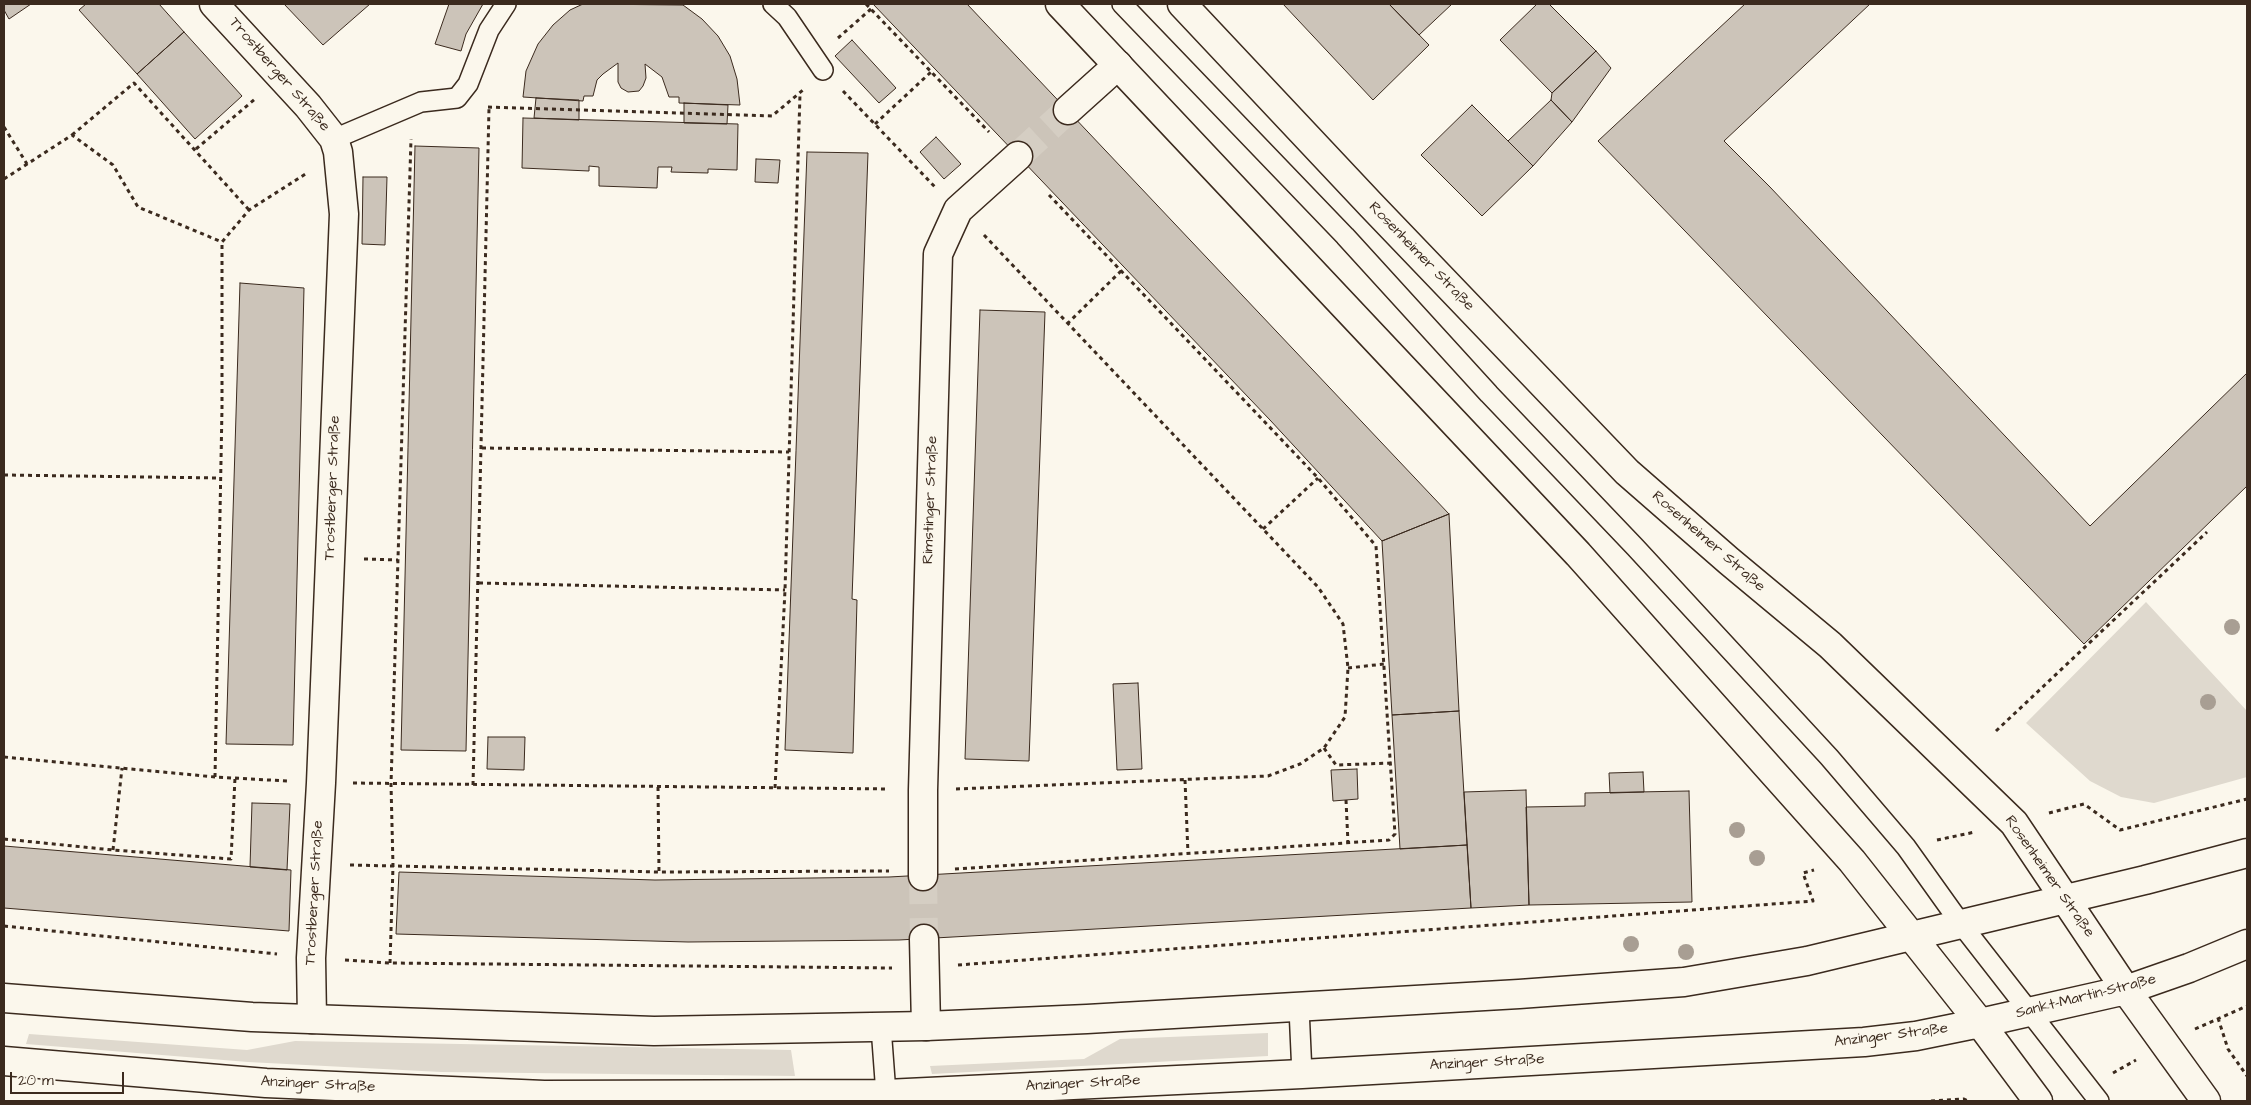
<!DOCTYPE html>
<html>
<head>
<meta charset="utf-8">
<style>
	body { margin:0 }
	#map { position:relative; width:2251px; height:1105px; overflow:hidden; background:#fbf7ec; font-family:"Architects Daughter",sans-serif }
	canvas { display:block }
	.frame { position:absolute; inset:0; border:5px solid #3b2a1e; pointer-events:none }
	.scale { position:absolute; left:10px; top:1072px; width:114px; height:22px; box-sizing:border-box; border:2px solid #3b2a1e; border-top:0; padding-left:6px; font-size:15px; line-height:18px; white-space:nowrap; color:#3b2a1e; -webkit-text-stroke:4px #fbf7ec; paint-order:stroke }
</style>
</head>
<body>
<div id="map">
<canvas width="2251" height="1105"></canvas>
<div class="frame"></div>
<div class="scale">20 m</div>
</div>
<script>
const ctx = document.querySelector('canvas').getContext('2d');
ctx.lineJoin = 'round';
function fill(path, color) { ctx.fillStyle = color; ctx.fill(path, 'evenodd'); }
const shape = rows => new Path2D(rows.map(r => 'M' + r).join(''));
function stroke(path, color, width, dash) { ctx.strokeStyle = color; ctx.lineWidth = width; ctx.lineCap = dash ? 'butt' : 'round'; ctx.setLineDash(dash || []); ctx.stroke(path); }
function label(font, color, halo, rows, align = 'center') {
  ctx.font = font + ' "Architects Daughter",sans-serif'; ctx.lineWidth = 4.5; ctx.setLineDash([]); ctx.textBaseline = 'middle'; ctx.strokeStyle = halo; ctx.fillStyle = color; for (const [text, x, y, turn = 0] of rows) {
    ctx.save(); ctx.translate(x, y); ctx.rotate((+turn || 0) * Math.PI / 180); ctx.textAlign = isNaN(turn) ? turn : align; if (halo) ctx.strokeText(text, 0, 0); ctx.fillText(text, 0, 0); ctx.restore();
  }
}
fill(shape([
	[2146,602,2247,711,2247,777,2154,803,2121,797,2090,781,2026,723],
	[1268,1033,1268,1056,932,1074,930,1066,1084,1059,1120,1039],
	[29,1034,247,1050,295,1041,791,1050,795,1076,441,1072,248,1062,26,1044]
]), '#dfd9ce');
const building = shape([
	[4,4,31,4,9,19,4,10,4,4],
	[86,4,159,4,184,32,137,74,79,10,86,4],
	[284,4,370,4,323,45,284,4],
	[449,4,483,4,466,34,461,51,435,44,449,4],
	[583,4,683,5,702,19,718,36,730,56,737,79,740,105,679,103,679,97,669,97,662,77,645,64,646,78,643,86,639,91,628,92,621,88,618,82,618,63,603,74,597,80,593,96,584,96,583,101,523,97,526,71,538,44,553,25,570,10,583,4],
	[873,4,967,4,1449,514,1382,541,1270,420,873,4],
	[1283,4,1389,4,1429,45,1373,100,1283,4],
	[1389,4,1452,4,1419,35,1389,4],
	[1537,4,1549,4,1596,51,1552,93,1500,40,1537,4],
	[1745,4,1870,4,1724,141,1770,187,2090,526,2247,373,2247,486,2084,644,1598,141,1745,4],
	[184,32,242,96,195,139,137,74,184,32],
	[852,40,896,88,879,103,835,56,852,40],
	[1596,51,1611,68,1572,122,1551,100,1552,93,1596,51],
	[536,98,579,100,579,120,534,118,536,98],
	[1551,100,1572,122,1533,166,1508,141,1551,100],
	[684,103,728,105,727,124,684,123,684,103],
	[1472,105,1533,166,1482,216,1421,155,1472,105],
	[523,118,738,124,737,170,708,169,708,173,671,172,672,167,658,167,657,188,599,186,599,167,589,166,589,171,522,168,523,118],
	[936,137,961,164,944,179,920,152,936,137],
	[415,146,479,148,466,751,401,750,415,146],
	[807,152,868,153,852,599,857,600,853,753,785,750,807,152],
	[756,159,780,160,778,183,755,182,756,159],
	[363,177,387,177,385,245,362,244,363,177],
	[240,283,304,288,293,745,226,744,240,283],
	[980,310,1045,312,1029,761,965,759,980,310],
	[1449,514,1459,711,1392,715,1382,541,1449,514],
	[1138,683,1142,769,1117,770,1113,684,1138,683],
	[1459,711,1467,845,1400,849,1392,715,1459,711],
	[488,737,525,737,524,770,487,769,488,737],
	[1357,769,1358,799,1333,801,1331,770,1357,769],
	[1643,772,1644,792,1610,793,1609,773,1643,772],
	[1526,790,1529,905,1471,908,1464,792,1526,790],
	[1689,791,1692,902,1529,905,1526,807,1585,806,1585,793,1689,791],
	[252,803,290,804,287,870,250,867,252,803],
	[1467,845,1471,908,899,940,688,942,396,934,399,872,655,880,889,877,1467,845],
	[4,846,291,870,289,931,4,908,4,846]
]);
fill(building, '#ccc4b9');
stroke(building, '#3b2a1e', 1);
stroke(shape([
	[1018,156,1068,110],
	[923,876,924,939]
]), '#d5cec3', 28, [28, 14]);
const lane = shape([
	[773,4,787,17,823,70],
	[1122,4,1345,236,1489,394,1635,547,1829,757,1906,847,1961,924,2099,1101],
	[334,139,421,102,457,98,468,84,489,30,506,4],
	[1299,1008,1302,1074],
	[881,1027,886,1094]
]);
const street = shape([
	[214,4,308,106,334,139,338,152,344,214,321,783,311,958,312,1019],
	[1068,110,1118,65],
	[923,876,923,790,938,254,958,210,1018,156],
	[924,939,926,1026]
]);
const secondary = shape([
	[1060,4,1578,554,1852,861,1980,1023,2038,1101],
	[1182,4,1371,205,1627,472,1729,561,1830,645,2014,823,2126,990,2206,1101],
	[4,998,252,1017,654,1031,926,1026,1087,1019,1519,994,1684,982,1807,961,2145,880,2247,853],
	[4,1061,266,1083,544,1095,886,1094,1302,1074,1864,1042,1916,1036,1980,1023,2126,990,2189,968,2247,944]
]);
stroke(lane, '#3b2a1e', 22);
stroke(street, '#3b2a1e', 31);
stroke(secondary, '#3b2a1e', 31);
stroke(shape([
	[866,4,989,132],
	[838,38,871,9],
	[843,91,935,187],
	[488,107,772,116,803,90],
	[875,124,931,72],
	[4,127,27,164],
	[72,135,134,83,249,210],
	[196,149,255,99],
	[4,179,72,135,113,165,138,207,222,242,249,210,307,173],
	[1067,324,1122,270],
	[482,448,789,452],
	[4,475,220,478],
	[1263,529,1318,478],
	[364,559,398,560],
	[479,583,785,590],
	[1348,668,1384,664],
	[1996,731,2207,532],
	[1324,748,1336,765,1392,763],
	[4,757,215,777,287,781],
	[215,777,222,408,222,242],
	[1185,780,1188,854],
	[353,783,889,789],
	[473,785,489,108],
	[658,787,659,872],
	[775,788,785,590,800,94],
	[956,789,1268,776,1300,764,1324,748,1345,717,1348,668,1343,624,1318,587,984,235],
	[1346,800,1348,843],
	[2049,813,2084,804,2120,830,2247,799],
	[4,839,113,850,231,859,235,778],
	[1937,840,1975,832],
	[113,850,122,768],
	[350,865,659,872,889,871],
	[955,869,1389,840,1395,834,1376,546,1318,478,1049,195],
	[4,926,277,954],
	[345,960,390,963,892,968],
	[390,963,393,866,391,784,411,139],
	[958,965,1813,901,1803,873,1814,870],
	[2218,1018,2228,1049,2247,1076],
	[2195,1029,2247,1006],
	[2113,1073,2136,1060],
	[1931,1101,1964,1099,1968,1101]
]), '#3b2a1e', 3, [4, 4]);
stroke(lane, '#fbf7ec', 19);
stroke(street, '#fbf7ec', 28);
stroke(secondary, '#fbf7ec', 28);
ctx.fillStyle = '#a89e93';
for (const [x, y] of [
	[2232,627],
	[2208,702],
	[1737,830],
	[1757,858],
	[1631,944],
	[1686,952]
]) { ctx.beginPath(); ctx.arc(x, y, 8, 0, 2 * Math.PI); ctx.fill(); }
label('15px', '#3b2a1e', '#fbf7ec', [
	["Trostberger Straße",279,75,49],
	["Rosenheimer Straße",1421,257,46],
	["Trostberger Straße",333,488,-88],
	["Rimstinger Straße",931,500,-88],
	["Rosenheimer Straße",1708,542,41],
	["Rosenheimer Straße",2049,877,55],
	["Trostberger Straße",315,893,-87],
	["Sankt-Martin-Straße",2086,997,-14],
	["Anzinger Straße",1891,1036,-7],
	["Anzinger Straße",1487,1063,-3],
	["Anzinger Straße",1083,1084,-3],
	["Anzinger Straße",318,1085,3]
]);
</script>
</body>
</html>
